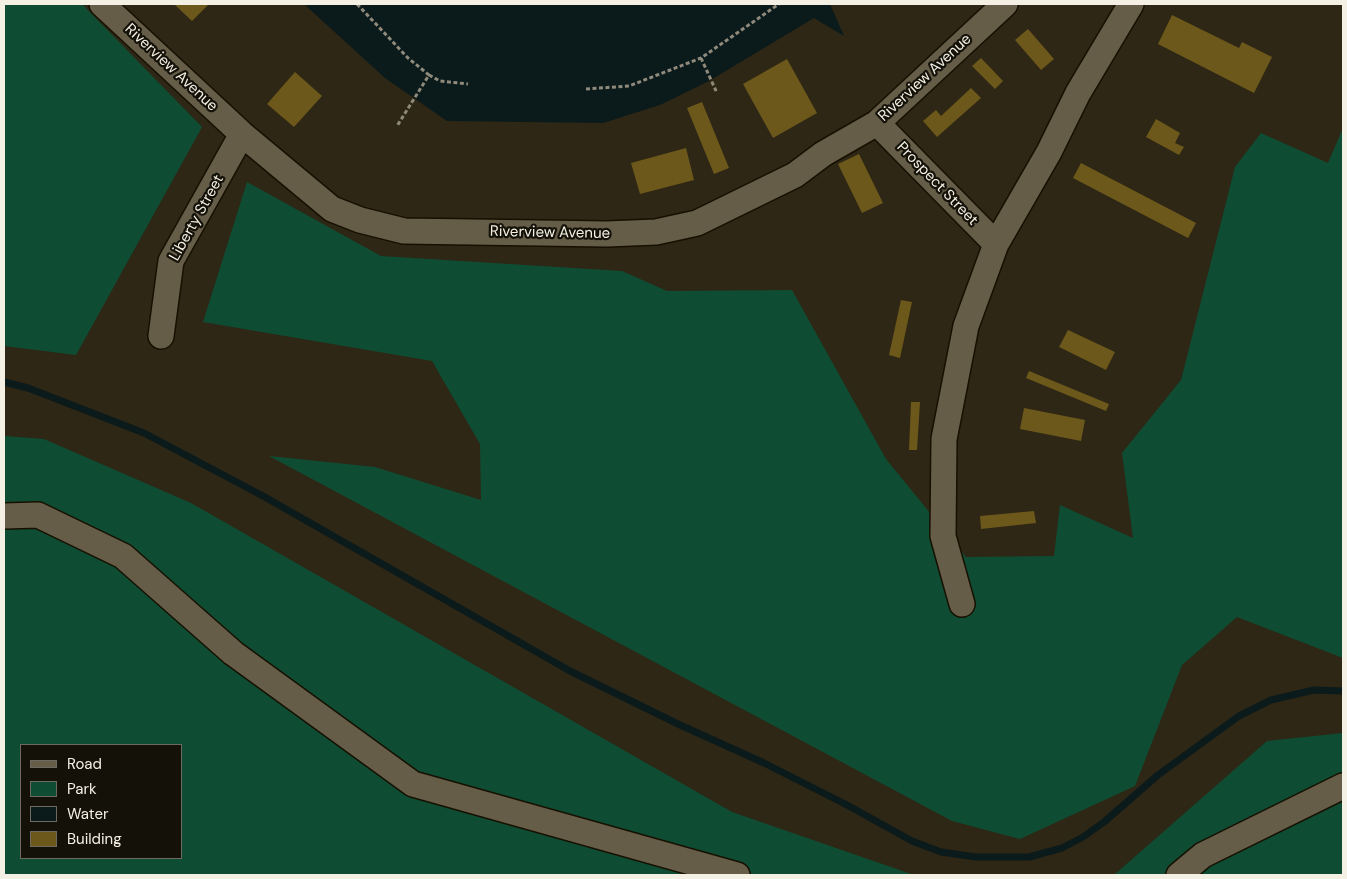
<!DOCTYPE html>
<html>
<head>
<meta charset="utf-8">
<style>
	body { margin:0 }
	#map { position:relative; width:1347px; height:879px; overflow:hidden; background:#2e2715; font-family:"DM Sans",sans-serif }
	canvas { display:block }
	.frame { position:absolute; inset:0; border:5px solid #f4f0e4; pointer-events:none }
	.legend { position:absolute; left:20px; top:744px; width:162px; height:115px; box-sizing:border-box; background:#141109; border:1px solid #6e6a61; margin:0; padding:6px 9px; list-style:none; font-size:15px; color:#f4f0e4 }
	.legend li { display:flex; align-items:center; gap:10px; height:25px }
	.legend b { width:25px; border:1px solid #6e6a61 }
</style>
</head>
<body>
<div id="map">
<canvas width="1347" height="879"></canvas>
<div class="frame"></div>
<ul class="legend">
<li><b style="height:6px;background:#655d48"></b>Road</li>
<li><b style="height:14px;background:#0e4d33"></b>Park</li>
<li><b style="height:14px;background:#0b1a1b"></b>Water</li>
<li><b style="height:14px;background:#6c581a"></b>Building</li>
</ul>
</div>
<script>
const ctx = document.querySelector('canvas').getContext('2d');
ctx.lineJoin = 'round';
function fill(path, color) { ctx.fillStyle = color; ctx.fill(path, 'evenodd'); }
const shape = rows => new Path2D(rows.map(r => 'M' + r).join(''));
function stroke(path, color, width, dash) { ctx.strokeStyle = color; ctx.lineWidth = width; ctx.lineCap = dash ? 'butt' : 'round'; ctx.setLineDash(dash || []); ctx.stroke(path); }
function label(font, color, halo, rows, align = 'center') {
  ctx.font = font + ' "DM Sans",sans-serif'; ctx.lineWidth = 4.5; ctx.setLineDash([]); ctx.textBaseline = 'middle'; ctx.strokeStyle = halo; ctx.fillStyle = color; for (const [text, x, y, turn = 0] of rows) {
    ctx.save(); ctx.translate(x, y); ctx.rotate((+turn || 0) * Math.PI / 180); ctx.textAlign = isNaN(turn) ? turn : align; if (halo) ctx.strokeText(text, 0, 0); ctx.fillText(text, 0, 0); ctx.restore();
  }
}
fill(shape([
	[4,4,82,4,202,127,76,355,4,346],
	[1343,128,1343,658,1237,617,1182,665,1135,786,1020,839,952,821,269,456,375,467,481,500,480,444,432,361,203,322,247,182,381,256,622,271,667,291,792,290,886,459,966,557,1054,556,1060,505,1133,538,1122,453,1181,380,1235,167,1261,133,1328,163],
	[4,436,44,439,191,503,732,812,914,875,4,875],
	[21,745,181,745,181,858,21,858],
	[1343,733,1343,875,1114,875,1267,741]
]), '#0e4d33');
fill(shape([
	[304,4,830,4,844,36,814,18,709,81,660,105,603,123,447,121,385,78]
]), '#0b1a1b');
stroke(shape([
	[4,382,28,388,144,433,263,496,570,671,678,724,764,763,847,805,912,841,941,852,976,857,1029,857,1062,848,1083,837,1104,822,1158,775,1239,716,1271,700,1314,690,1343,691]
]), '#0b1a1b', 7);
fill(shape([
	[174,4,209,4,192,21],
	[1172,15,1239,48,1242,42,1272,57,1254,93,1158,44],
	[1028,29,1054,59,1041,70,1015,40],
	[981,58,1003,81,995,89,972,66],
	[787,59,817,113,773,138,743,84],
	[295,72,322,96,294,127,267,104],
	[971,88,981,98,937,137,923,121,936,110,941,116],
	[702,102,729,168,714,174,687,108],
	[1156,119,1180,133,1175,143,1184,147,1179,155,1146,137],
	[686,148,694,180,640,194,631,163],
	[859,154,883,203,862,213,838,164],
	[1081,163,1196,223,1188,238,1073,178],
	[901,300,912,302,900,358,889,355],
	[1068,330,1115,352,1106,370,1059,347],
	[1029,371,1109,404,1106,411,1026,378],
	[911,402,920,402,917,450,909,450],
	[1024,408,1085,420,1081,441,1020,429],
	[1034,511,1036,523,981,529,980,516]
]), '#6c581a');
const minor = shape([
	[102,4,242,134,332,209,360,220,404,231,607,234,656,232,697,223,795,175,823,154,877,123,1005,4],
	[877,123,996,244],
	[161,336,171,261,242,134],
	[4,516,38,515,123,556,233,653,413,784,737,875],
	[962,604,943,536,944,439,966,326,996,244,1049,152,1078,93,1131,4],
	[1179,875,1203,855,1343,786]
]);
stroke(minor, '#171001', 28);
stroke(shape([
	[357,4,408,58,429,75,397,126],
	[701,58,717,93],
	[429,75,440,81,468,84],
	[586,89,629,86,701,58,779,4]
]), '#8f8a7b', 3, [4, 2.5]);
stroke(minor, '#655d48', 25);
label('15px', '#f4f0e4', '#141109', [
	["Riverview Avenue",171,68,43],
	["Riverview Avenue",925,78,-43],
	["Prospect Street",937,184,46],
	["Liberty Street",197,218,-61],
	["Riverview Avenue",550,233,1]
]);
</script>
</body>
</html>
